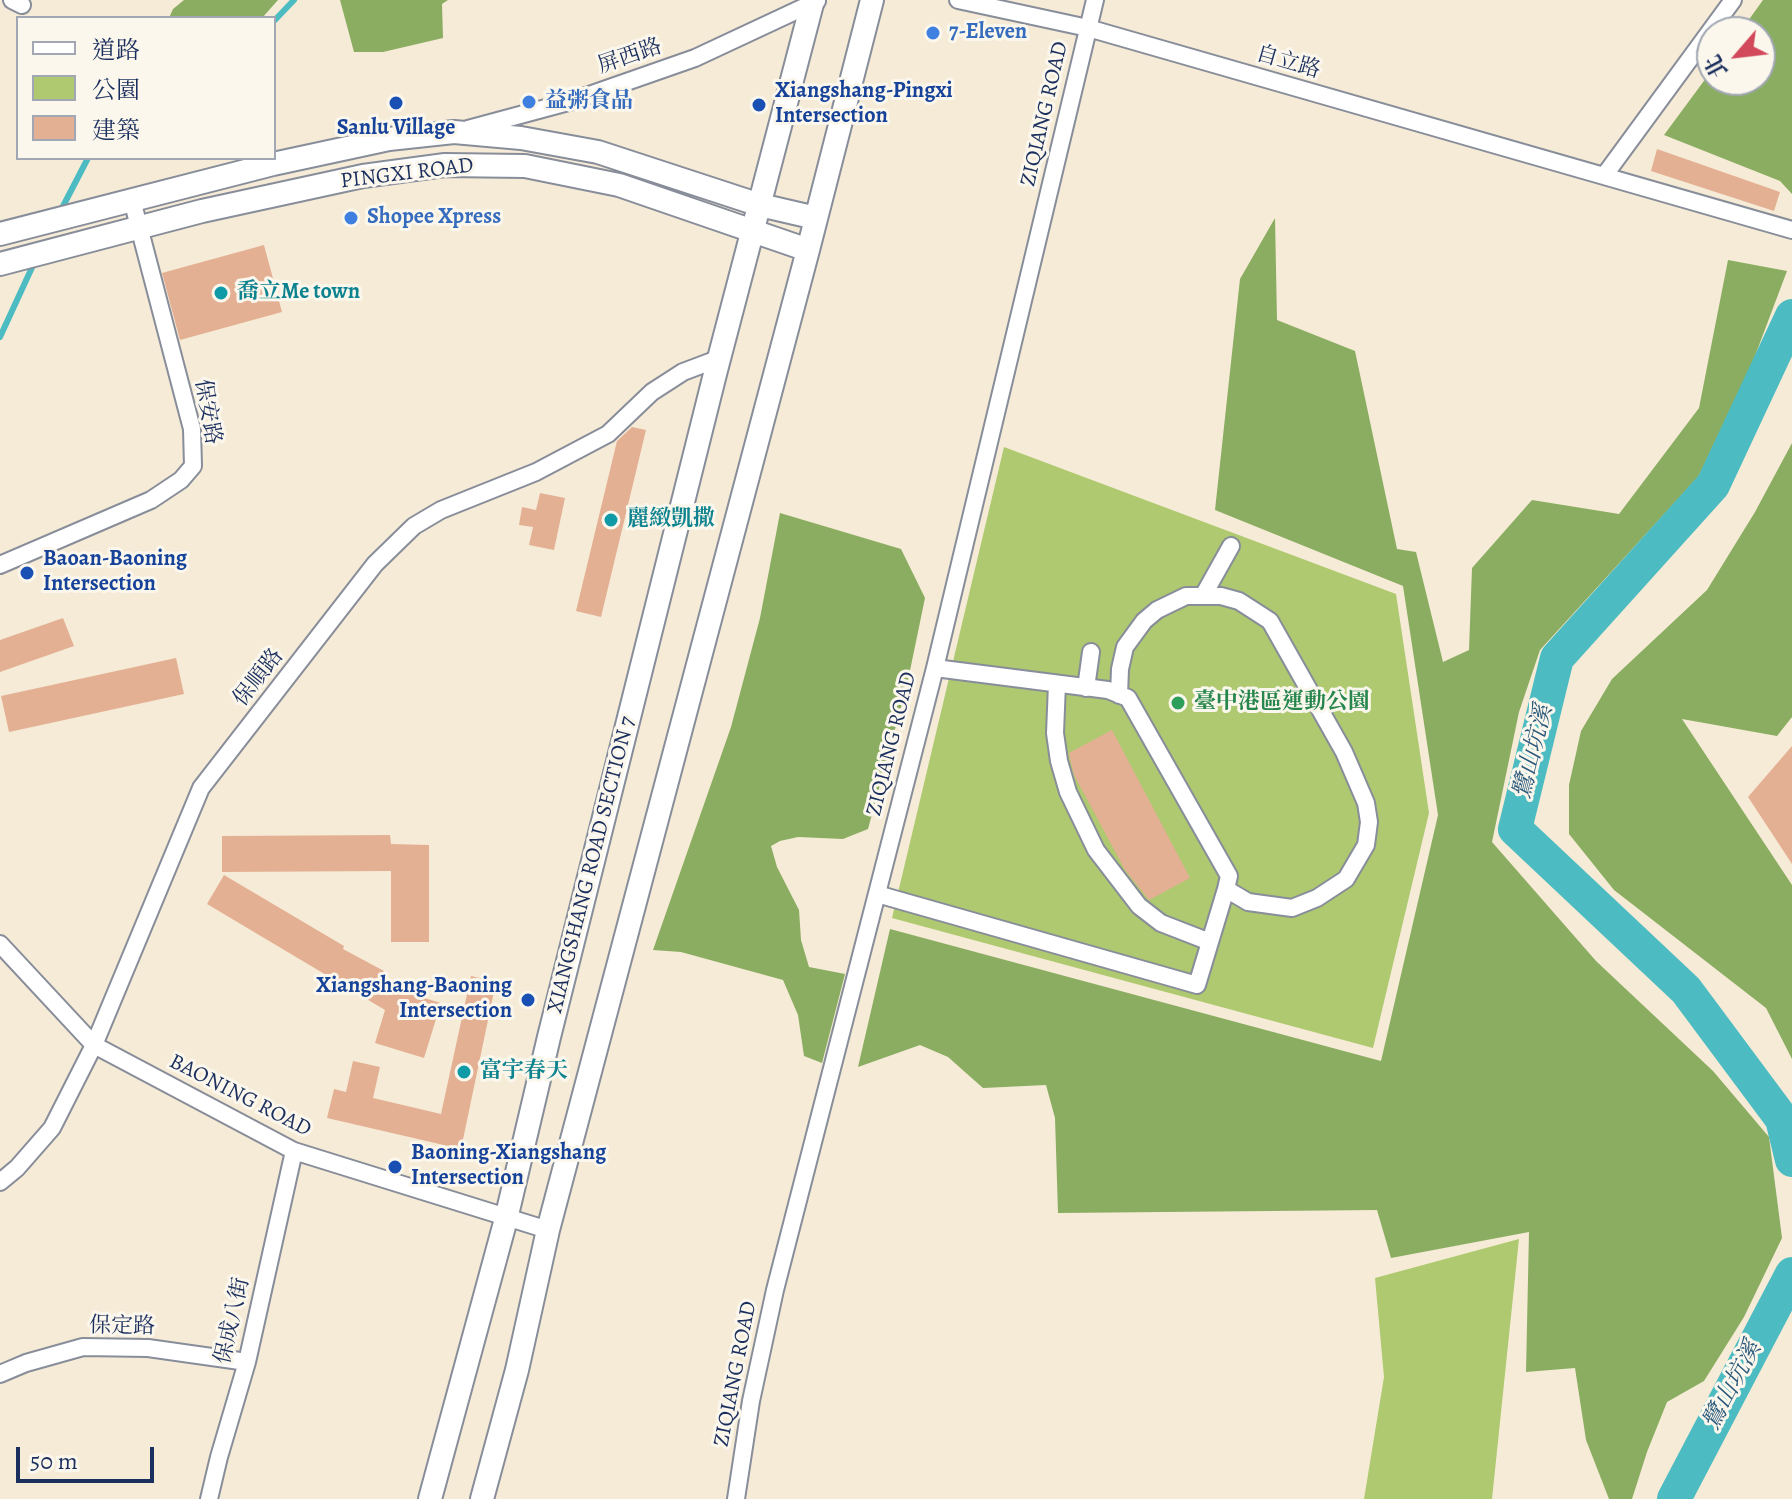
<!DOCTYPE html>
<html>
<head>
<meta charset="utf-8">
<style>
	body { margin:0 }
	#map { position:relative; width:1792px; height:1499px; overflow:hidden; background:#f6ebd6; font-family:Alegreya,"Noto Serif TC",serif }
	canvas { display:block }
	.legend { position:absolute; left:16px; top:16px; width:260px; height:144px; box-sizing:border-box; background:#fbf7ec; border:2px solid #a1a7b3; margin:0; padding:10px 14px; list-style:none; font-size:24px; color:#1b2f5e }
	.legend li { display:flex; align-items:center; gap:16px; height:40px }
	.legend b { width:40px; border:2px solid #a1a7b3 }
	.north { position:absolute; left:1696px; top:16px; width:80px; height:80px; box-sizing:border-box; background:#fbf7ec; border:2px solid #a1a7b3; border-radius:50%; rotate:242deg; font-size:22px; font-weight:700; line-height:32px; text-align:center; color:#1b2f5e }
	.north::after { content:''; display:block; margin:auto; width:28px; height:36px; background:#d1495b; clip-path:polygon(50% 0,100% 100%,50% 72%,0 100%) }
	.scale { position:absolute; left:16px; top:1447px; width:138px; height:36px; box-sizing:border-box; border:4px solid #1b2f5e; border-top:0; padding-left:10px; font-size:24px; line-height:28px; white-space:nowrap; color:#1b2f5e; -webkit-text-stroke:6px #fbf7ec; paint-order:stroke }
</style>
</head>
<body>
<div id="map">
<canvas width="1792" height="1499"></canvas>
<ul class="legend">
<li><b style="height:10px;background:#fff"></b>道路</li>
<li><b style="height:22px;background:#aec96f"></b>公園</li>
<li><b style="height:22px;background:#e4b094"></b>建築</li>
</ul>
<div class="north">北</div>
<div class="scale">50 m</div>
</div>
<script>
const ctx = document.querySelector('canvas').getContext('2d');
ctx.lineJoin = 'round';
function fill(path, color) { ctx.fillStyle = color; ctx.fill(path, 'evenodd'); }
const shape = rows => new Path2D(rows.map(r => 'M' + r).join(''));
function stroke(path, color, width, dash) { ctx.strokeStyle = color; ctx.lineWidth = width; ctx.lineCap = dash ? 'butt' : 'round'; ctx.setLineDash(dash || []); ctx.stroke(path); }
function label(font, color, halo, rows, align = 'center') {
  ctx.font = font + ' Alegreya,"Noto Serif TC",serif'; ctx.lineWidth = 6; ctx.setLineDash([]); ctx.textBaseline = 'middle'; ctx.strokeStyle = halo; ctx.fillStyle = color; for (const [text, x, y, turn = 0] of rows) {
    ctx.save(); ctx.translate(x, y); ctx.rotate((+turn || 0) * Math.PI / 180); ctx.textAlign = isNaN(turn) ? turn : align; if (halo) ctx.strokeText(text, 0, 0); ctx.fillText(text, 0, 0); ctx.restore();
  }
}
fill(shape([
	[1004,447,1396,594,1429,813,1373,1048,892,918],
	[1519,1239,1492,1499,1364,1499,1384,1377,1375,1278]
]), '#aec96f');
fill(shape([
	[184,0,278,0,262,18,169,18,173,9],
	[340,0,448,0,442,4,443,38,383,52,354,52],
	[1763,0,1792,0,1792,194,1780,181,1664,135,1712,70,1712,80,1760,80,1760,32,1740,32],
	[1275,218,1277,320,1355,351,1397,549,1416,552,1443,662,1469,650,1472,568,1532,500,1619,514,1699,408,1728,260,1787,271,1741,393,1698,477,1540,650,1519,712,1492,842,1596,961,1713,1071,1769,1137,1782,1238,1744,1317,1704,1381,1667,1402,1647,1452,1632,1499,1609,1499,1586,1440,1575,1368,1526,1372,1529,1232,1391,1258,1377,1210,1058,1213,1055,1118,1046,1085,983,1088,948,1057,920,1045,858,1067,890,929,1381,1061,1438,815,1403,586,1215,510,1240,279],
	[1792,443,1792,717,1777,736,1682,719,1792,885,1792,1059,1766,1008,1614,890,1569,834,1569,785,1581,731,1612,679,1707,590,1755,512],
	[780,513,901,549,925,598,907,685,868,829,843,839,798,837,780,841,771,846,777,867,799,910,801,940,809,967,845,974,822,1063,804,1056,798,1015,783,980,681,952,653,950,731,727,760,618]
]), '#8aad62');
stroke(shape([
	[274,21,294,0],
	[60,212,88,158],
	[0,337,35,261]
]), '#4dbcc2', 6);
stroke(shape([
	[1792,316,1713,485,1557,658,1515,829,1686,990,1782,1119,1792,1160],
	[1674,1499,1792,1274]
]), '#4dbcc2', 34);
fill(shape([
	[1657,149,1780,192,1774,211,1651,171],
	[264,245,282,312,180,340,162,273],
	[632,427,646,430,601,617,576,611,617,441],
	[540,493,565,498,554,550,529,545,533,527,519,525,522,507,536,510],
	[63,618,74,646,0,672,0,640],
	[176,658,184,694,9,732,1,696],
	[1112,730,1190,878,1149,900,1125,870,1074,775,1070,759,1069,753],
	[1792,746,1792,864,1748,797],
	[390,835,391,844,429,845,429,942,391,942,391,871,222,872,222,836],
	[224,875,344,946,343,949,384,971,377,984,441,1003,424,1058,375,1043,385,1010,207,904],
	[471,976,496,982,461,1149,327,1118,334,1089,346,1092,353,1061,380,1067,373,1098,441,1114]
]), '#e4b094');
const street = shape([
	[12,0,22,5],
	[958,0,1088,28,1792,230],
	[468,129,572,101,695,58,817,1],
	[1604,176,1733,0],
	[0,565,151,500,181,480,193,466,192,429,132,200],
	[1203,596,1231,546],
	[1057,684,1055,733,1059,761,1068,792,1096,850,1139,906,1161,923,1210,942],
	[1086,688,1091,652],
	[1119,695,1120,669,1125,647,1144,621,1157,610,1186,596,1221,596,1239,601,1270,621,1344,752,1366,803,1369,822,1366,845,1346,879,1317,898,1292,908,1248,902,1226,889],
	[877,894,1197,985,1226,889,1229,876,1128,698,1108,690,935,668],
	[0,944,94,1045,294,1151,548,1230],
	[0,1182,17,1168,52,1128,94,1045,201,788,375,564,414,526,441,510,536,472,608,434,652,392,683,372,720,358],
	[0,1374,26,1363,83,1347,148,1348,247,1362],
	[209,1499,219,1457,247,1362,294,1151],
	[736,1499,751,1401,775,1290,935,668,1095,0]
]);
const secondary = shape([
	[0,234,273,164,389,139,454,132,521,138,598,152,760,205,816,218],
	[0,264,202,211,363,176,445,165,525,166,619,185,808,250],
	[430,1499,506,1219,549,1037,715,374,813,0],
	[482,1499,517,1370,548,1230,808,250,872,0]
]);
stroke(street, '#888d9a', 20);
stroke(secondary, '#888d9a', 26);
stroke(street, '#fff', 16);
stroke(secondary, '#fff', 22);
for (const [x, y, r, color] of [
	[933,33,8,"#3f7fe0"],
	[529,102,8,"#3f7fe0"],
	[396,103,8,"#1a4fb4"],
	[759,105,8,"#1a4fb4"],
	[351,218,8,"#3f7fe0"],
	[221,293,8,"#0f9aa8"],
	[611,520,8,"#0f9aa8"],
	[27,573,8,"#1a4fb4"],
	[1178,703,8,"#2e9e5b"],
	[528,1000,8,"#1a4fb4"],
	[464,1072,8,"#0f9aa8"],
	[395,1167,8,"#1a4fb4"]
]) { const dot = new Path2D(); dot.arc(x, y, r, 0, 2 * Math.PI); ctx.fillStyle = color; ctx.fill(dot); stroke(dot, '#fbf7ec', 3); }
label('bold 22px', '#366cbe', '#fbf7ec', [
	["7-Eleven",949,33],
	["益粥食品",545,102],
	["Shopee Xpress",367,218]
], 'left');
label('22px', '#1b2f5e', '#fbf7ec', [
	["屏西路",630,57,-19],
	["自立路",1288,63,16],
	["ZIQIANG ROAD",1045,114,-77],
	["PINGXI ROAD",407,174,-7],
	["保安路",207,412,80],
	["保順路",259,678,-52],
	["ZIQIANG ROAD",892,744,-76],
	["XIANGSHANG ROAD SECTION 7",592,865,-76],
	["BAONING ROAD",240,1096,27],
	["保成八街",233,1321,-77],
	["保定路",122,1327,1],
	["ZIQIANG ROAD",736,1374,-79]
]);
label('bold 22px', '#164399', '#fbf7ec', [
	["Xiangshang-Pingxi",775,92],
	["Intersection",775,117],
	["Sanlu Village",396,129,"center"],
	["Baoan-Baoning",43,560],
	["Intersection",43,585],
	["Xiangshang-Baoning",512,987,"right"],
	["Intersection",512,1012,"right"],
	["Baoning-Xiangshang",411,1154],
	["Intersection",411,1179]
], 'left');
label('bold 22px', '#0d838f', '#fbf7ec', [
	["喬立Me town",237,293],
	["麗緻凱撒",627,520],
	["富宇春天",480,1072]
], 'left');
label('bold 22px', '#27864d', '#fbf7ec', [
	["臺中港區運動公園",1194,703]
], 'left');
label('italic 24px', '#2a597c', '#fbf7ec', [
	["鷺山坑溪",1534,752,-76],
	["鷺山坑溪",1733,1386,-62]
]);
</script>
</body>
</html>
